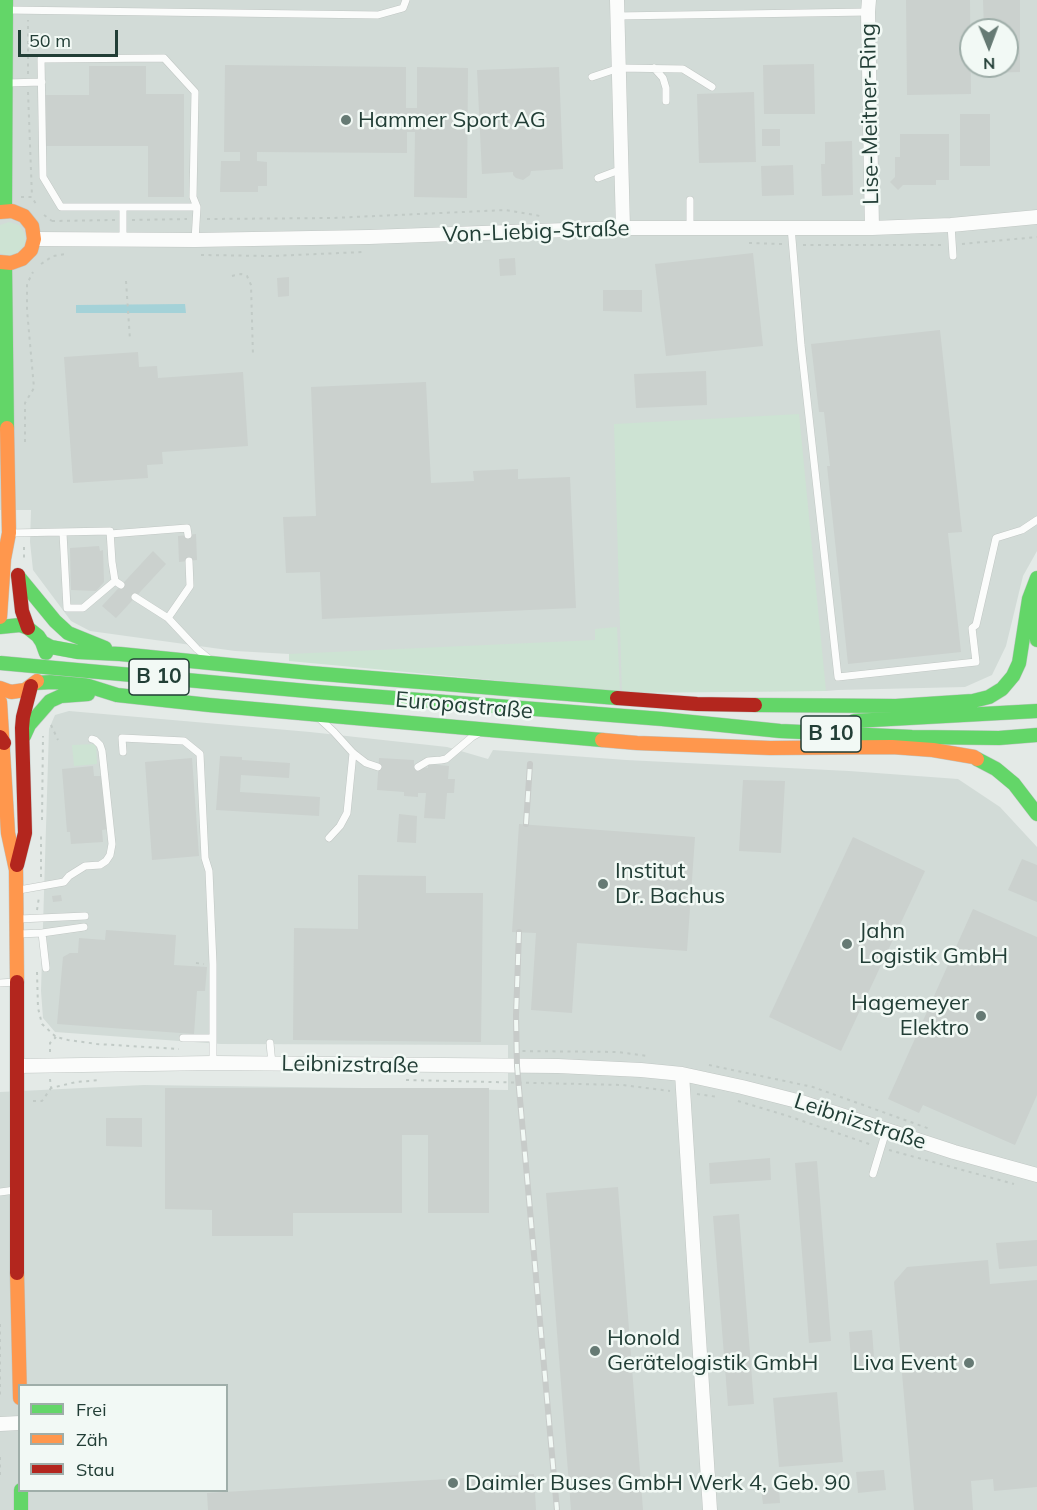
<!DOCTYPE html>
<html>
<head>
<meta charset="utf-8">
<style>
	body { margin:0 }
	#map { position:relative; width:1037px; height:1510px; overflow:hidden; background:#e4eae7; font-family:Mulish,sans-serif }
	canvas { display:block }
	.legend { position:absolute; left:18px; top:1384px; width:210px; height:108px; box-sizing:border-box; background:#f2f9f5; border:2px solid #9faea9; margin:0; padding:8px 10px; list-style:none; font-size:18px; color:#223e36 }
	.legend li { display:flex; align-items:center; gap:12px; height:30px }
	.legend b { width:30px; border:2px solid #9faea9 }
	.north { position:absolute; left:959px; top:18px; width:60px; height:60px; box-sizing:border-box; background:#f2f9f5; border:2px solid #9faea9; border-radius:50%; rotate:179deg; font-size:16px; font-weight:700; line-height:24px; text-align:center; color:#223e36 }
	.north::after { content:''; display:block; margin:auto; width:21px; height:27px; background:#667a74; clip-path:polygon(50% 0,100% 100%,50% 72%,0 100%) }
	.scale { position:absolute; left:18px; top:30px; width:100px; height:27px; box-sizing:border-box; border:3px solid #223e36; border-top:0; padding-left:8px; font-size:18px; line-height:21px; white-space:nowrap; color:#223e36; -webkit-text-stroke:4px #f2f9f5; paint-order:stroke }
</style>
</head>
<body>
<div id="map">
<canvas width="1037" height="1510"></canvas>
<ul class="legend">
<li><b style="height:8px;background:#63d668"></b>Frei</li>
<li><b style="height:8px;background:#ff974d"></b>Zäh</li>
<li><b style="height:8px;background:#b3261e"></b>Stau</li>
</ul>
<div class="north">N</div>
<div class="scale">50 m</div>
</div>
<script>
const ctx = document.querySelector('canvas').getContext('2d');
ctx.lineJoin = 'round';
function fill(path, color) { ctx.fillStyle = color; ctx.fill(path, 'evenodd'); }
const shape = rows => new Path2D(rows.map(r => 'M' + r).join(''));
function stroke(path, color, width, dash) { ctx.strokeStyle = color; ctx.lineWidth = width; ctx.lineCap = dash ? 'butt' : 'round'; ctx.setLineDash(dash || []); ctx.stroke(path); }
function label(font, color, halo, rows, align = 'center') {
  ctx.font = font + ' Mulish,sans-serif'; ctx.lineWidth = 5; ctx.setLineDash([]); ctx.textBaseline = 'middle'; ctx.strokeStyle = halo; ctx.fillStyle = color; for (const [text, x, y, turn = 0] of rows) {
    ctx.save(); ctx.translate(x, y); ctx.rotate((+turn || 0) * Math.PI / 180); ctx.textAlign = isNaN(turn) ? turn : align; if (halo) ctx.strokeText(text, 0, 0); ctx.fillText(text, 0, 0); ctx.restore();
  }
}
fill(shape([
	[0,0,1037,0,1037,551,1023,576,1006,646,992,675,965,687,838,690,826,691,620,692,289,654,235,651,90,631,71,621,33,570,30,542,31,510,0,510],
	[971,30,1007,30,1007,66,971,66],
	[69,711,310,732,447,747,488,759,493,750,626,760,849,771,958,779,1000,807,1037,847,1037,1510,0,1510,0,1092,144,1085,508,1090,508,1045,221,1044,55,1032,43,1018,41,991,49,729,55,715],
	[20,1386,226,1386,226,1490,20,1490]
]), '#d2dbd7');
fill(shape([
	[9,222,19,225,25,234,25,244,15,255,4,255,0,253,0,225],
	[799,414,826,691,622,693,614,424],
	[617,627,620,692,289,661,289,654,595,640,595,629],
	[96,744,97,764,74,766,72,745]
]), '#cde3d3');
fill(shape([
	[185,304,186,313,76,313,76,305]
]), '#a4d2d8');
fill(shape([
	[906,0,970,0,971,94,907,95],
	[983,0,1020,0,1020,72,984,73,984,66,1007,66,1007,30,984,30],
	[814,64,815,114,764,114,763,65],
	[225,65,406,67,406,108,417,108,417,67,468,68,467,198,414,197,415,132,407,132,407,153,257,152,257,161,267,162,267,186,258,186,258,192,220,192,221,161,240,161,240,152,224,152],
	[89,66,146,66,146,94,184,94,184,197,148,197,148,146,44,146,44,95,89,95],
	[559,67,563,169,531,171,530,175,523,180,516,178,513,175,513,172,482,174,477,70],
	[754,92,756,162,699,163,697,94],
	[960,114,990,114,990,166,960,166],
	[762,129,780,129,780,146,762,146],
	[900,134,949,134,949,180,936,180,936,185,903,185,898,190,890,182,895,177,895,157,900,157],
	[852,141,853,195,822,196,821,164,825,164,825,142],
	[793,165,794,195,762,196,761,166],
	[753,253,763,346,666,356,655,264],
	[515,258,516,275,500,276,499,259],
	[289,277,289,296,278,297,277,278],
	[603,290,642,290,642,312,603,311],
	[940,330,962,532,948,533,961,652,848,664,827,466,830,466,824,412,819,412,811,344],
	[138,352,139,367,157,366,158,378,243,372,248,446,162,452,163,464,147,465,148,478,73,483,64,357],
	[706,371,707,405,636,408,634,374],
	[426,382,431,483,474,481,473,471,518,469,518,479,570,477,576,608,322,619,320,572,286,573,283,517,316,516,311,387],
	[196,534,197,560,179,562,178,536],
	[99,546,100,551,103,550,104,582,96,591,71,590,70,548],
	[153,551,166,564,116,618,102,606],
	[220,756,242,757,242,760,290,763,289,778,241,775,240,792,320,797,319,816,216,810],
	[192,758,199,856,152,860,145,762],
	[379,758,414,760,414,766,428,768,428,764,449,766,448,779,455,779,454,793,447,793,445,819,424,818,426,793,418,793,418,797,404,796,404,792,377,790],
	[93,766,94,776,101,776,102,781,104,781,108,829,102,830,103,842,71,844,70,832,67,832,62,769],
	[743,780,785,781,781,853,739,851],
	[399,814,417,816,416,843,397,842],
	[519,824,695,837,687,951,577,943,572,1013,531,1010,536,933,512,932],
	[853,837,925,871,841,1051,769,1017],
	[1022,859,1037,865,1037,902,1008,890],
	[358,875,426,876,426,893,483,893,481,1042,293,1040,294,928,358,929],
	[61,895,62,901,53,902,52,896],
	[973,909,1037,937,1037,1095,1015,1145,923,1105,919,1113,888,1099],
	[106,930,176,935,174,965,207,967,205,991,197,991,194,1034,57,1024,63,957,70,953,78,953,79,938,105,940],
	[165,1088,489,1088,489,1213,428,1213,428,1135,402,1135,402,1213,293,1213,293,1236,212,1236,212,1210,165,1209],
	[106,1118,142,1118,142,1147,106,1146],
	[770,1158,771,1180,710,1184,709,1163],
	[817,1161,831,1341,809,1343,795,1163],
	[618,1187,643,1510,571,1510,546,1193],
	[739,1214,754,1404,728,1406,713,1216],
	[1037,1240,1037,1266,999,1269,996,1243],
	[988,1260,990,1284,1037,1280,1037,1487,994,1491,993,1479,971,1481,973,1510,914,1510,894,1282,907,1267],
	[872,1330,875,1371,852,1373,849,1332],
	[837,1392,843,1462,779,1467,773,1398],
	[884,1470,886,1490,858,1493,856,1472],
	[534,1474,536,1510,208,1510,207,1493],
	[779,1487,780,1503,763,1504,761,1488]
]), '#cbd1ce');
const lane = shape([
	[7,10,378,15,403,8,406,0],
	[617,16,868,12],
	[654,68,663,78,666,88,666,101],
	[592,77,619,68,683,69,712,87],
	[7,83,42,82],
	[598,178,622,169],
	[690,200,690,227],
	[951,225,953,256],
	[791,227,801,345,838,677,976,662,972,628,976,625,996,538,1022,530,1037,520],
	[123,240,123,207],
	[195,240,197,207,193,197,195,92,164,58,41,59,43,177,61,207,197,207],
	[11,533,110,531,112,562,115,581,121,585],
	[63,533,67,608,83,608,115,581],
	[110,534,187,528,188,535],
	[135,597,168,618,197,649,208,658],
	[168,618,190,586,189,561],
	[321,720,334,732,353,753,366,763,378,767],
	[123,752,122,738,184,741,200,754,205,858,209,871,213,964,213,1063],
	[418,767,428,761,441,760,446,759,472,737,479,733],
	[329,838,340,826,347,813,353,753],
	[19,890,64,882,69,876,85,866,100,865,106,861,110,855,112,844,102,751,100,745,95,740,92,739],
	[19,919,85,916],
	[42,933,84,927],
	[19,934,42,933,46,968],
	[0,983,15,982],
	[183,1038,213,1038],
	[270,1043,272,1064],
	[873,1174,886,1131],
	[0,1192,15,1190]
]);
const street = shape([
	[617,0,623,228],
	[869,0,868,12,872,228],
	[34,239,195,240,369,237,623,228,872,228,951,225,1037,217],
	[18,1066,213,1063,558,1066,641,1070,682,1074,742,1087,801,1102,954,1152,1037,1175],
	[682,1074,710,1510],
	[0,1424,20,1423]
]);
const fast = shape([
	[5,211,6,0],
	[5,263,7,428],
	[18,576,55,621,68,633,105,648],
	[0,587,2,582],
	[1037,605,1035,617,1037,640],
	[0,627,20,625,28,628,38,636,42,642,46,653],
	[42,642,51,647,78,652,120,654,310,673,617,698],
	[35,683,52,682,82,684,117,695,209,705,602,740],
	[318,692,662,719,780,731,912,737,999,738,1037,735],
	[755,705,896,706,973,701,989,697,1002,689,1013,676,1019,663,1029,599,1037,578],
	[854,721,1037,711],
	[24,736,29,725,50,701,61,696,88,694],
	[977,759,996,769,1014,784,1037,814],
	[21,1490,21,1510]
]);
const slow = shape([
	[0,212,12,211,24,216,32,226,34,239,31,250,22,259,11,263,0,262],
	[0,617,4,559,9,533,7,428],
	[0,688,11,692,25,690,37,681],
	[0,702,8,833,16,870,17,982],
	[602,740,637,743,770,748,892,747,933,750,974,757,977,759],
	[17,1273,20,1398]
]);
const jam = shape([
	[18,575,22,611,28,628],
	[617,698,697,704,755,705],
	[0,737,4,743],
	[17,865,25,833,22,728,23,717,31,686],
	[17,982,17,1273]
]);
stroke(lane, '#c1c7c4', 8);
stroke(street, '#c1c7c4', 15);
stroke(fast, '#c0c7c4', 15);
stroke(slow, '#c0c7c4', 15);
stroke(jam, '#c0c7c4', 15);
stroke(shape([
	[28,74,28,20],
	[28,92,32,197],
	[21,197,32,197,37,206],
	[44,215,52,221,52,226],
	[207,219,332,218,506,210,540,216],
	[132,220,187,219],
	[52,221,115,220],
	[749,243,782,244],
	[962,244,1037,237],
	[803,245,941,245],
	[201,255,272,256,363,252],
	[41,264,53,256,66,254],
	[232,276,241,274,247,276,251,285,253,356],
	[126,281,130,340],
	[25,442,25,403,34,388,27,310,27,284,33,272],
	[24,547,24,562],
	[51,725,58,740],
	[42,820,43,736],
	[41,877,41,835],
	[37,910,39,897],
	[196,963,204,964],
	[37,972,38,1008,42,1024,56,1037,68,1040,97,1044,179,1049],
	[515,1051,618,1052,647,1056],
	[50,1052,50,1043,56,1037],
	[709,1065,813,1087,930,1129],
	[50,1079,51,1088,76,1082,101,1080],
	[406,1080,623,1085,670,1091],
	[697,1094,718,1097],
	[33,1101,42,1101,51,1088],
	[738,1101,788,1116,872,1145],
	[889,1150,1014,1184],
	[0,1324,0,1396],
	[0,1457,0,1475]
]), '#c1cac6', 2, [3, 4.5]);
stroke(lane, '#fbfcfb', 7);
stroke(street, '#fbfcfb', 14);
stroke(fast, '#63d668', 14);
stroke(slow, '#ff974d', 14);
stroke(jam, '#b3261e', 14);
const rail = shape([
	[526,824,530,764],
	[519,932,516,1016,517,1066,557,1510]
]);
stroke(rail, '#c7cbc9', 6);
stroke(rail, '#f2f9f5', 4, [11]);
const fastBridge = shape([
	[0,663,318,692]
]);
stroke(fastBridge, '#bdc6c3', 15, []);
stroke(fastBridge, '#63d668', 14);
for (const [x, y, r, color] of [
	[346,120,6,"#667a74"],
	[603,884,6,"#667a74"],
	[847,944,6,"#667a74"],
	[981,1016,6,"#667a74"],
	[595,1351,6,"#667a74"],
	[969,1363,6,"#667a74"],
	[453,1483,6,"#667a74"]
]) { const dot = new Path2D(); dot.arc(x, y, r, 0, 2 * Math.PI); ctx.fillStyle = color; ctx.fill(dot); stroke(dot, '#f2f9f5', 2); }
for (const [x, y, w] of [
	[159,677,60],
	[831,734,60]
]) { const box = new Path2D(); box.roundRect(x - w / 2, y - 18, w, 36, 4.5); ctx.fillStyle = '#f2f9f5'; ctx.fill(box); stroke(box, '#223e36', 1.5); }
label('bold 21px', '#223e36', null, [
	["B 10",159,677],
	["B 10",831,734]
]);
label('22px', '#223e36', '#f2f9f5', [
	["Lise-Meitner-Ring",870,114,-91],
	["Von-Liebig-Straße",536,232,-2],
	["Europastraße",464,706,5],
	["Leibnizstraße",350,1065,1],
	["Leibnizstraße",860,1122,18]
]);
label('22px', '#223e36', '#f2f9f5', [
	["Hammer Sport AG",358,120],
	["Institut",615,871],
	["Dr. Bachus",615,896],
	["Jahn",859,931],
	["Logistik GmbH",859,956],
	["Hagemeyer",969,1003,"right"],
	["Elektro",969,1028,"right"],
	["Honold",607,1338],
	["Gerätelogistik GmbH",607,1363],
	["Liva Event",957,1363,"right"],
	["Daimler Buses GmbH Werk 4, Geb. 90",465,1483]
], 'left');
</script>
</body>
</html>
